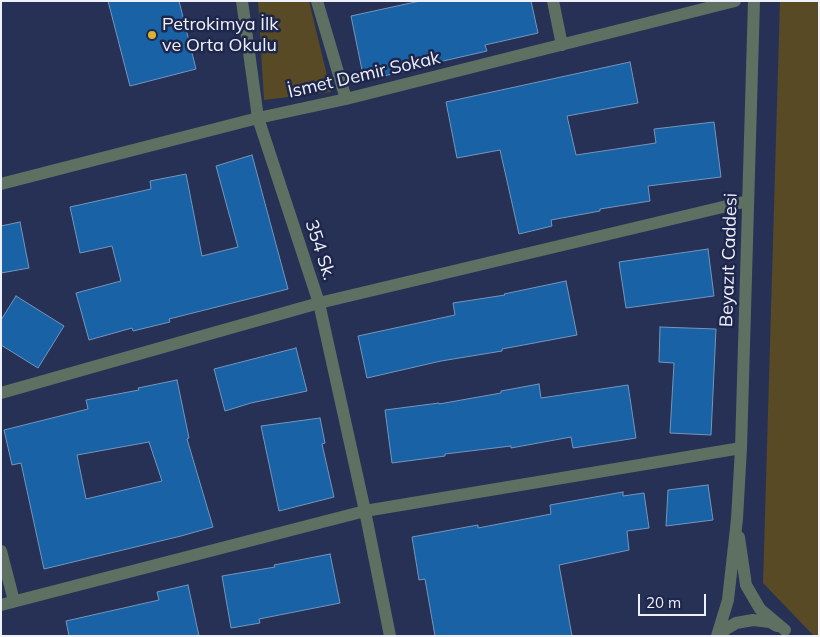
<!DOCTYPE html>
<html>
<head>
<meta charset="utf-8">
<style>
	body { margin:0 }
	#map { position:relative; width:820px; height:637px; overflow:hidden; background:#273156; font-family:Mulish,sans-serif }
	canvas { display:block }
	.frame { position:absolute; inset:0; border:2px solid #eef1fb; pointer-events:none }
	.scale { position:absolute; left:638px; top:594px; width:68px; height:22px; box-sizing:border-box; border:2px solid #eef1fb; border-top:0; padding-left:6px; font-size:15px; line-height:18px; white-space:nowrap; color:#eef1fb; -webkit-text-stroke:4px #1e274b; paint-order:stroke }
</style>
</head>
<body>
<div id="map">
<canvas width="820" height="637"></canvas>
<div class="frame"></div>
<div class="scale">20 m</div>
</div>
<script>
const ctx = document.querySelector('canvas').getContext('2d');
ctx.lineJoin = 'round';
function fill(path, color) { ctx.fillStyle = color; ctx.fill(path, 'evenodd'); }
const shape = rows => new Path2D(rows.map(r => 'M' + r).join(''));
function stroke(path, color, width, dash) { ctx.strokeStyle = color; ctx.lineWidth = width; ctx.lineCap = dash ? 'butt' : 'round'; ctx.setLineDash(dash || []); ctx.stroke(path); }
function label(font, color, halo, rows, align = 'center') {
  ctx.font = font + ' Mulish,sans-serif'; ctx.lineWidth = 5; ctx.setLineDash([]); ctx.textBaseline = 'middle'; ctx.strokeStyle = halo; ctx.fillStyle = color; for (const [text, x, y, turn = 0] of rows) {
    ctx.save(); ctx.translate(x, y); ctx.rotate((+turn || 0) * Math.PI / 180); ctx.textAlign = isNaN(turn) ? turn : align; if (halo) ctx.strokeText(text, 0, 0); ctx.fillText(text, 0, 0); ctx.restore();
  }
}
fill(shape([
	[258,1,309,1,331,92,264,100],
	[780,1,819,1,819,636,813,635,763,583]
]), '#574a24');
const building = shape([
	[108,1,179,1,196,69,130,86,108,1],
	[420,1,531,1,538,33,485,45,487,51,430,64,431,66,364,80,351,16,420,1],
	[630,62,638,103,567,116,576,155,656,143,654,129,714,122,721,177,648,186,650,201,600,209,600,211,551,220,552,226,519,234,500,150,457,158,446,102,630,62],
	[252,155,288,289,169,319,170,322,133,331,132,328,89,340,76,293,121,281,112,246,80,253,70,207,151,189,150,181,186,174,202,256,238,247,216,166,252,155],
	[20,222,29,268,1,273,1,226,20,222],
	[708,249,714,296,626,308,619,262,708,249],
	[566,281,577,335,502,349,502,351,441,361,367,378,358,336,455,315,453,303,505,295,504,294,566,281],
	[16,296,64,326,38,368,1,345,1,320,16,296],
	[660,327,716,329,711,435,670,433,674,363,659,362,660,327],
	[296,348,307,391,251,403,225,411,214,369,296,348],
	[177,380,189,438,187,439,213,527,181,536,44,569,21,463,12,465,4,430,88,409,86,400,139,390,138,388,177,380],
	[149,442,162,481,86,499,77,455,149,442],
	[539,384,541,398,628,385,636,438,573,448,571,437,511,448,511,446,445,454,445,456,392,463,385,410,439,403,439,404,501,393,501,391,539,384],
	[320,418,325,443,322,444,334,497,279,511,261,426,320,418],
	[708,485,713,520,666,526,668,490,708,485],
	[623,492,623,496,644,493,649,528,627,531,629,550,559,565,572,636,435,636,425,579,419,580,412,537,478,525,478,528,551,514,550,505,623,492],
	[330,554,340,603,259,619,260,623,231,628,222,576,275,567,274,565,330,554],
	[188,585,199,636,69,636,66,621,159,600,157,592,188,585]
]);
fill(building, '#1962a5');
stroke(building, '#7496bb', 1);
stroke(shape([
	[242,1,258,118,319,303,365,511,390,636],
	[317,1,346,99],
	[553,1,562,45],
	[1,184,258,118,346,99,735,1],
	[1,393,319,303,748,201],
	[1,551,14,601],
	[1,605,365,511,741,448]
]), '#5e7061', 12);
stroke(shape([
	[739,537,746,585,760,609,785,630],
	[717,636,728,600,737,519,741,448,754,1],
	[719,636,726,629,736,623,753,620,770,622,777,626]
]), '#5e7061', 12);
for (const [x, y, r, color] of [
	[152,35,5,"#dab333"]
]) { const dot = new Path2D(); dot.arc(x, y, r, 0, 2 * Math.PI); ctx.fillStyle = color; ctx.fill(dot); stroke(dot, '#1e274b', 2); }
label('18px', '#eef1fb', '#1e274b', [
	["Petrokimya İlk",162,25],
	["ve Orta Okulu",162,46]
], 'left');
label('18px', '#eef1fb', '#1e274b', [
	["İsmet Demir Sokak",364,75,-13],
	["354 Sk.",320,250,72],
	["Beyazıt Caddesi",729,260,-88]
]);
</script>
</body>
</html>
